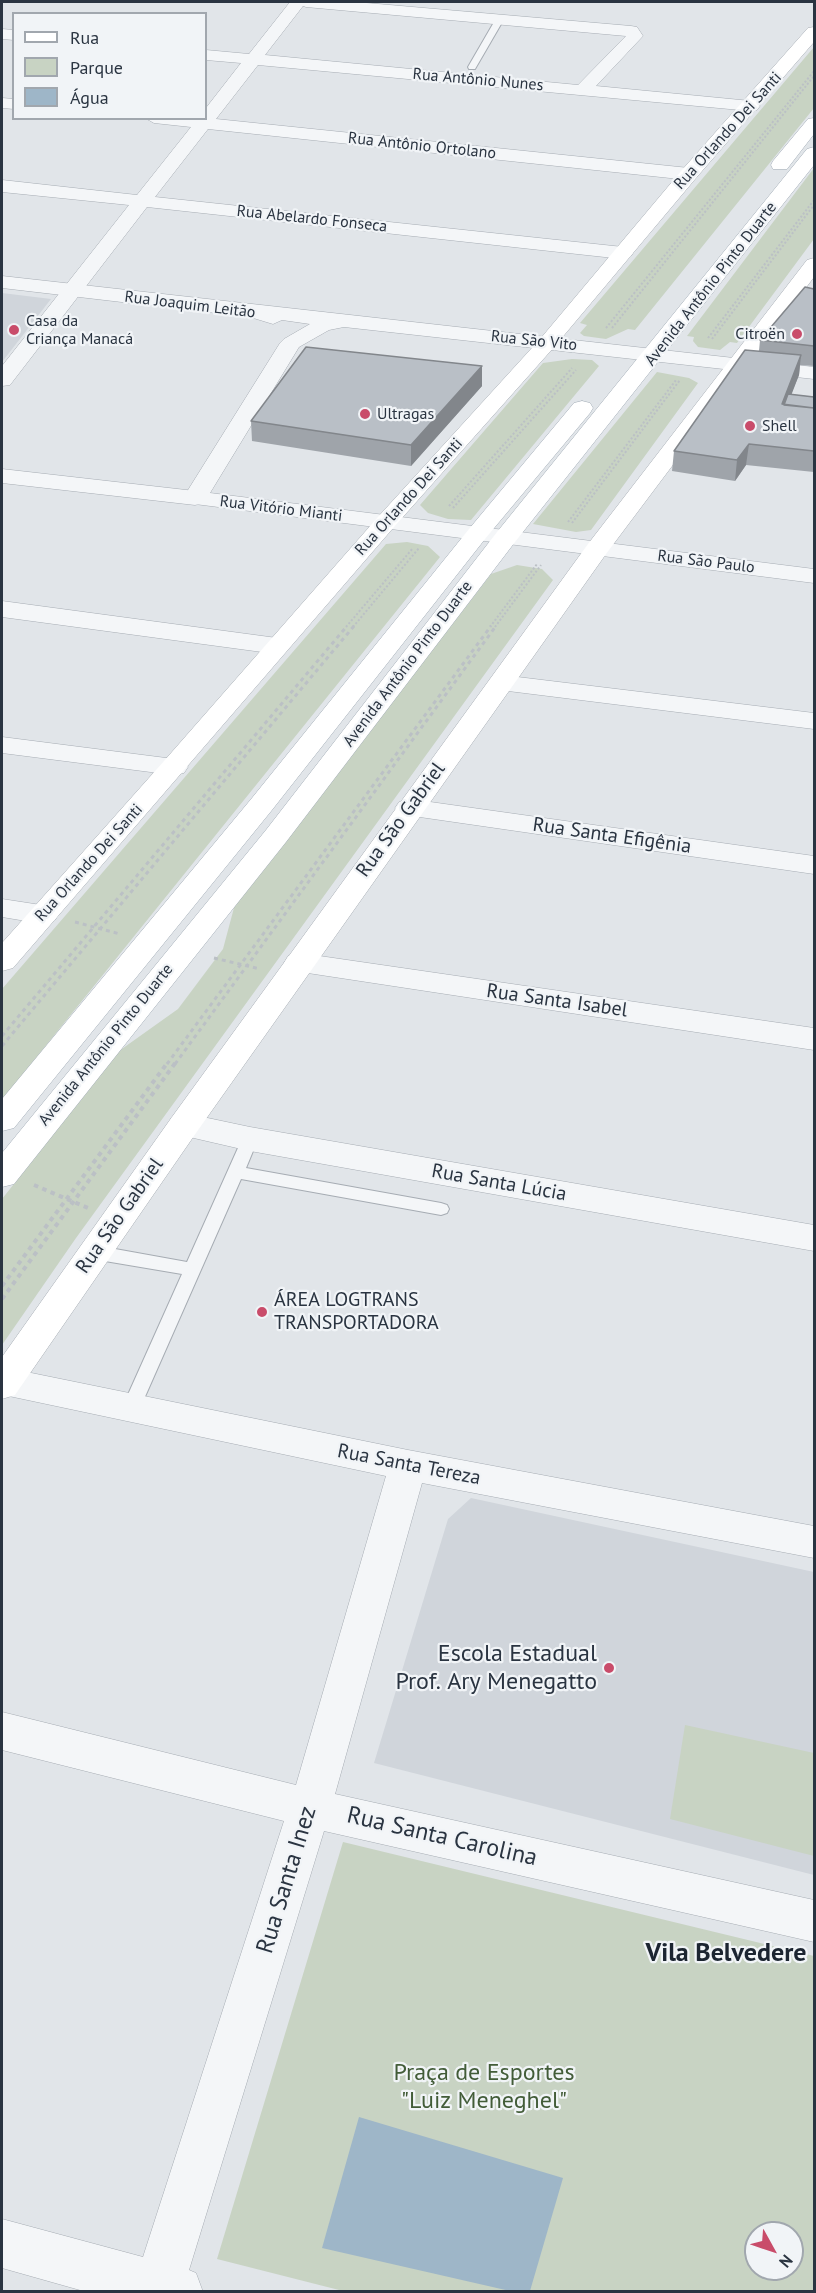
<!DOCTYPE html>
<html>
<head>
<meta charset="utf-8">
<style>
	body { margin:0 }
	#map { position:relative; width:816px; height:2293px; overflow:hidden; background:#e1e5e9; font-family:"PT Sans",sans-serif }
	canvas { display:block }
	.frame { position:absolute; inset:0; border:3px solid #2a3441; pointer-events:none }
	.legend { position:absolute; left:12px; top:12px; width:195px; height:108px; box-sizing:border-box; background:#f1f4f7; border:2px solid #a1a7ae; margin:0; padding:8px 10px; list-style:none; font-size:18px; color:#2a3441 }
	.legend li { display:flex; align-items:center; gap:12px; height:30px }
	.legend b { width:30px; border:2px solid #a1a7ae }
	.north { position:absolute; left:744px; top:2221px; width:60px; height:60px; box-sizing:border-box; background:#f1f4f7; border:2px solid #a1a7ae; border-radius:50%; rotate:130deg; font-size:16px; font-weight:700; line-height:24px; text-align:center; color:#2a3441 }
	.north::after { content:''; display:block; margin:auto; width:21px; height:27px; background:#c94c6a; clip-path:polygon(50% 0,100% 100%,50% 72%,0 100%) }
</style>
</head>
<body>
<div id="map">
<canvas width="816" height="2293"></canvas>
<div class="frame"></div>
<ul class="legend">
<li><b style="height:8px;background:#fff"></b>Rua</li>
<li><b style="height:16px;background:#c8d3c3"></b>Parque</li>
<li><b style="height:16px;background:#9eb6c8"></b>Água</li>
</ul>
<div class="north">N</div>
</div>
<script>
const ctx = document.querySelector('canvas').getContext('2d');
ctx.lineJoin = 'round';
function fill(path, color) { ctx.fillStyle = color; ctx.fill(path, 'evenodd'); }
const shape = rows => new Path2D(rows.map(r => 'M' + r).join(''));
function stroke(path, color, width, dash) { ctx.strokeStyle = color; ctx.lineWidth = width; ctx.lineCap = dash ? 'butt' : 'round'; ctx.setLineDash(dash || []); ctx.stroke(path); }
function label(font, color, halo, rows, align = 'center') {
  ctx.font = font + ' "PT Sans",sans-serif'; ctx.lineWidth = 4.5; ctx.setLineDash([]); ctx.textBaseline = 'middle'; ctx.strokeStyle = halo; ctx.fillStyle = color; for (const [text, x, y, turn = 0] of rows) {
    ctx.save(); ctx.translate(x, y); ctx.rotate((+turn || 0) * Math.PI / 180); ctx.textAlign = isNaN(turn) ? turn : align; if (halo) ctx.strokeText(text, 0, 0); ctx.fillText(text, 0, 0); ctx.restore();
  }
}
fill(shape([
	[2,293,51,299,2,362],
	[471,1498,814,1572,814,1875,374,1763,448,1519]
]), '#d0d5db');
fill(shape([
	[814,47,814,108,635,330,628,329,606,339,584,336,580,333,587,325,580,323],
	[814,168,814,239,737,343,730,342,720,350,698,347,693,341,694,337,687,336],
	[572,359,592,360,599,366,471,520,448,519,428,513,420,505,543,363],
	[657,372,689,378,698,383,591,530,576,532,533,524],
	[407,542,428,546,440,557,2,1100,2,989,386,544],
	[517,565,542,569,553,580,76,1238,2,1345,2,1199,119,1051,178,1009,223,949,235,904,491,574],
	[685,1725,814,1753,814,1856,670,1819],
	[343,1842,814,1956,814,2291,343,2291,217,2259],
	[756,2233,792,2233,792,2269,756,2269]
]), '#c8d3c3');
fill(shape([
	[359,2117,563,2178,530,2291,510,2291,322,2248]
]), '#9eb6c8');
const service = shape([
	[497,17,504,19,475,69,469,69,468,67,497,17],
	[250,1133,256,1135,258,1139,246,1168,441,1203,447,1205,449,1209,447,1213,441,1215,241,1179,140,1408,138,1413,131,1415,124,1413,122,1408,182,1274,93,1259,87,1257,84,1252,87,1247,93,1245,187,1262,242,1139,244,1135,250,1133]
]);
const minor = shape([
	[290,2,355,2,631,26,637,27,643,36,596,86,751,101,757,102,760,106,757,110,751,111,258,65,216,119,689,168,696,170,698,174,696,178,689,180,208,129,155,197,623,247,630,249,633,253,630,257,623,259,147,207,10,385,2,386,2,366,129,205,2,192,2,180,137,195,191,127,154,123,145,118,206,118,206,108,241,63,206,60,206,50,249,54,290,2],
	[303,6,306,7,626,36,578,85,265,55,303,6],
	[2,29,14,30,14,40,2,39,2,29],
	[2,98,14,99,14,109,2,108,2,98],
	[2,469,195,491,203,493,207,498,203,503,195,505,2,483,2,469],
	[2,601,277,638,286,641,290,646,286,651,277,654,2,617,2,601],
	[501,675,814,713,814,729,492,689,488,683,492,677,501,675],
	[2,737,174,759,184,761,188,767,184,773,174,775,2,753,2,737],
	[409,799,814,856,814,874,399,814,395,808,399,802,409,799],
	[2,899,54,907,59,914,54,921,44,924,2,917,2,899],
	[299,953,814,1028,814,1050,288,970,284,963,288,956,299,953],
	[184,1113,250,1127,814,1225,814,1251,250,1151,172,1133,168,1125,172,1117,184,1113],
	[2,1367,408,1450,814,1526,814,1558,422,1483,335,1794,814,1900,814,1942,324,1831,189,2270,196,2273,203,2292,87,2292,2,2268,2,2219,143,2257,284,1821,2,1750,2,1712,296,1785,386,1476,4,1395,2,1395,2,1367]
]);
const tertiary = shape([
	[2,276,814,367,814,379,344,327,329,330,299,347,210,493,814,569,814,583,187,503,183,498,280,343,284,339,310,324,282,320,273,324,250,317,2,288,2,276]
]);
const secondary = shape([
	[814,27,814,42,696,178,555,346,394,527,13,968,2,971,2,943,164,761,378,517,541,338,682,170,808,28,814,27],
	[814,258,814,277,606,554,196,1133,15,1395,2,1399,2,1357,172,1117,588,544,807,260,814,258]
]);
const primary = shape([
	[814,118,814,134,787,169,773,169,771,165,773,161,808,119,814,118],
	[814,147,814,165,515,542,286,842,14,1184,2,1187,2,1153,266,830,497,532,807,149,814,147],
	[582,401,590,403,593,408,590,413,485,539,272,810,14,1128,2,1131,2,1099,252,798,469,529,574,403,582,401]
]);
stroke(service, '#a6acb3', 2);
stroke(minor, '#a6acb3', 1);
stroke(tertiary, '#a6acb3', 1);
stroke(secondary, '#a6acb3', 1);
stroke(primary, '#a1abb5', 1);
stroke(shape([
	[606,328,814,71],
	[612,328,814,76],
	[708,338,814,200],
	[712,339,814,205],
	[449,506,572,368],
	[453,508,576,370],
	[568,522,676,380],
	[572,523,680,380],
	[346,627,413,548],
	[353,627,419,548],
	[490,627,537,564],
	[495,627,541,565]
]), '#bbc0c5', 2, [2, 2]);
stroke(shape([
	[75,922,120,934],
	[214,958,260,969],
	[2,1036,347,626],
	[2,1046,354,626],
	[167,1064,491,626],
	[175,1064,496,626]
]), '#bbc0c5', 3, [4, 4]);
stroke(shape([
	[34,1185,88,1208],
	[2,1286,168,1062],
	[2,1299,176,1062]
]), '#bbc0c5', 4, [4.5, 4.5]);
fill(service, '#f4f6f8');
fill(minor, '#f4f6f8');
fill(tertiary, '#f4f6f8');
fill(secondary, '#fff');
fill(primary, '#fff');
fill(shape([
	[814,289,814,366,800,365,799,375,791,394,814,397,814,472,746,465,735,481,672,471,674,451,759,351,760,340],
	[482,366,482,386,411,466,252,441,251,421]
]), '#9fa4aa');
fill(shape([
	[801,355,799,375,784,414,782,404],
	[482,366,482,386,411,466,411,445],
	[749,444,746,465,735,481,737,460]
]), '#82868b');
const building = shape([
	[805,287,814,289,814,346,760,340,805,287],
	[306,347,482,366,411,445,251,421,306,347],
	[745,350,801,355,782,404,814,408,814,451,749,444,737,460,674,451,745,350],
	[788,394,814,397,814,408,784,405,788,394]
]);
fill(building, '#b9bfc6');
stroke(building, '#82868b', 1.5);
for (const [x, y, r, color] of [
	[14,330,6,"#c94c6a"],
	[797,334,6,"#c94c6a"],
	[365,414,6,"#c94c6a"],
	[750,426,6,"#c94c6a"],
	[262,1312,6,"#c94c6a"],
	[609,1668,6,"#c94c6a"]
]) { const dot = new Path2D(); dot.arc(x, y, r, 0, 2 * Math.PI); ctx.fillStyle = color; ctx.fill(dot); stroke(dot, '#f1f4f7', 2); }
label('16px', '#2a3441', '#f1f4f7', [
	["Rua Antônio Nunes",478,80,5],
	["Rua Orlando Dei Santi",728,131,-48],
	["Rua Antônio Ortolano",422,146,6],
	["Rua Abelardo Fonseca",312,219,6],
	["Avenida Antônio Pinto Duarte",711,284,-52],
	["Rua Joaquim Leitão",190,305,7],
	["Rua São Vito",534,341,6],
	["Rua Orlando Dei Santi",409,497,-48],
	["Rua Vitório Mianti",281,509,7],
	["Rua São Paulo",706,562,7],
	["Avenida Antônio Pinto Duarte",408,664,-53],
	["Rua Orlando Dei Santi",89,863,-48],
	["Avenida Antônio Pinto Duarte",106,1045,-51]
]);
label('16px', '#2a3441', '#f1f4f7', [
	["Casa da",26,321],
	["Criança Manacá",26,339],
	["Citroën",785,334,"right"],
	["Ultragas",377,414],
	["Shell",762,426]
], 'left');
label('20px', '#2a3441', '#f1f4f7', [
	["Rua São Gabriel",401,820,-54],
	["Rua Santa Efigênia",612,836,8],
	["Rua Santa Isabel",557,1001,8],
	["Rua Santa Lúcia",499,1183,10],
	["Rua São Gabriel",120,1216,-55],
	["Rua Santa Tereza",409,1465,11]
]);
label('20px', '#2a3441', '#f1f4f7', [
	["ÁREA LOGTRANS",274,1300],
	["TRANSPORTADORA",274,1323]
], 'left');
label('24px', '#2a3441', '#f1f4f7', [
	["Escola Estadual",597,1654],
	["Prof. Ary Menegatto",597,1682]
], 'right');
label('24px', '#2a3441', '#f1f4f7', [
	["Rua Santa Carolina",442,1837,13],
	["Rua Santa Inez",287,1880,-73]
]);
label('24px', '#425c38', '#f1f4f7', [
	["Praça de Esportes",484,2073],
	["\"Luiz Meneghel\"",484,2101]
]);
label('bold 26px', '#1c2531', '#f1f4f7', [
	["Vila Belvedere",726,1954]
]);
</script>
</body>
</html>
